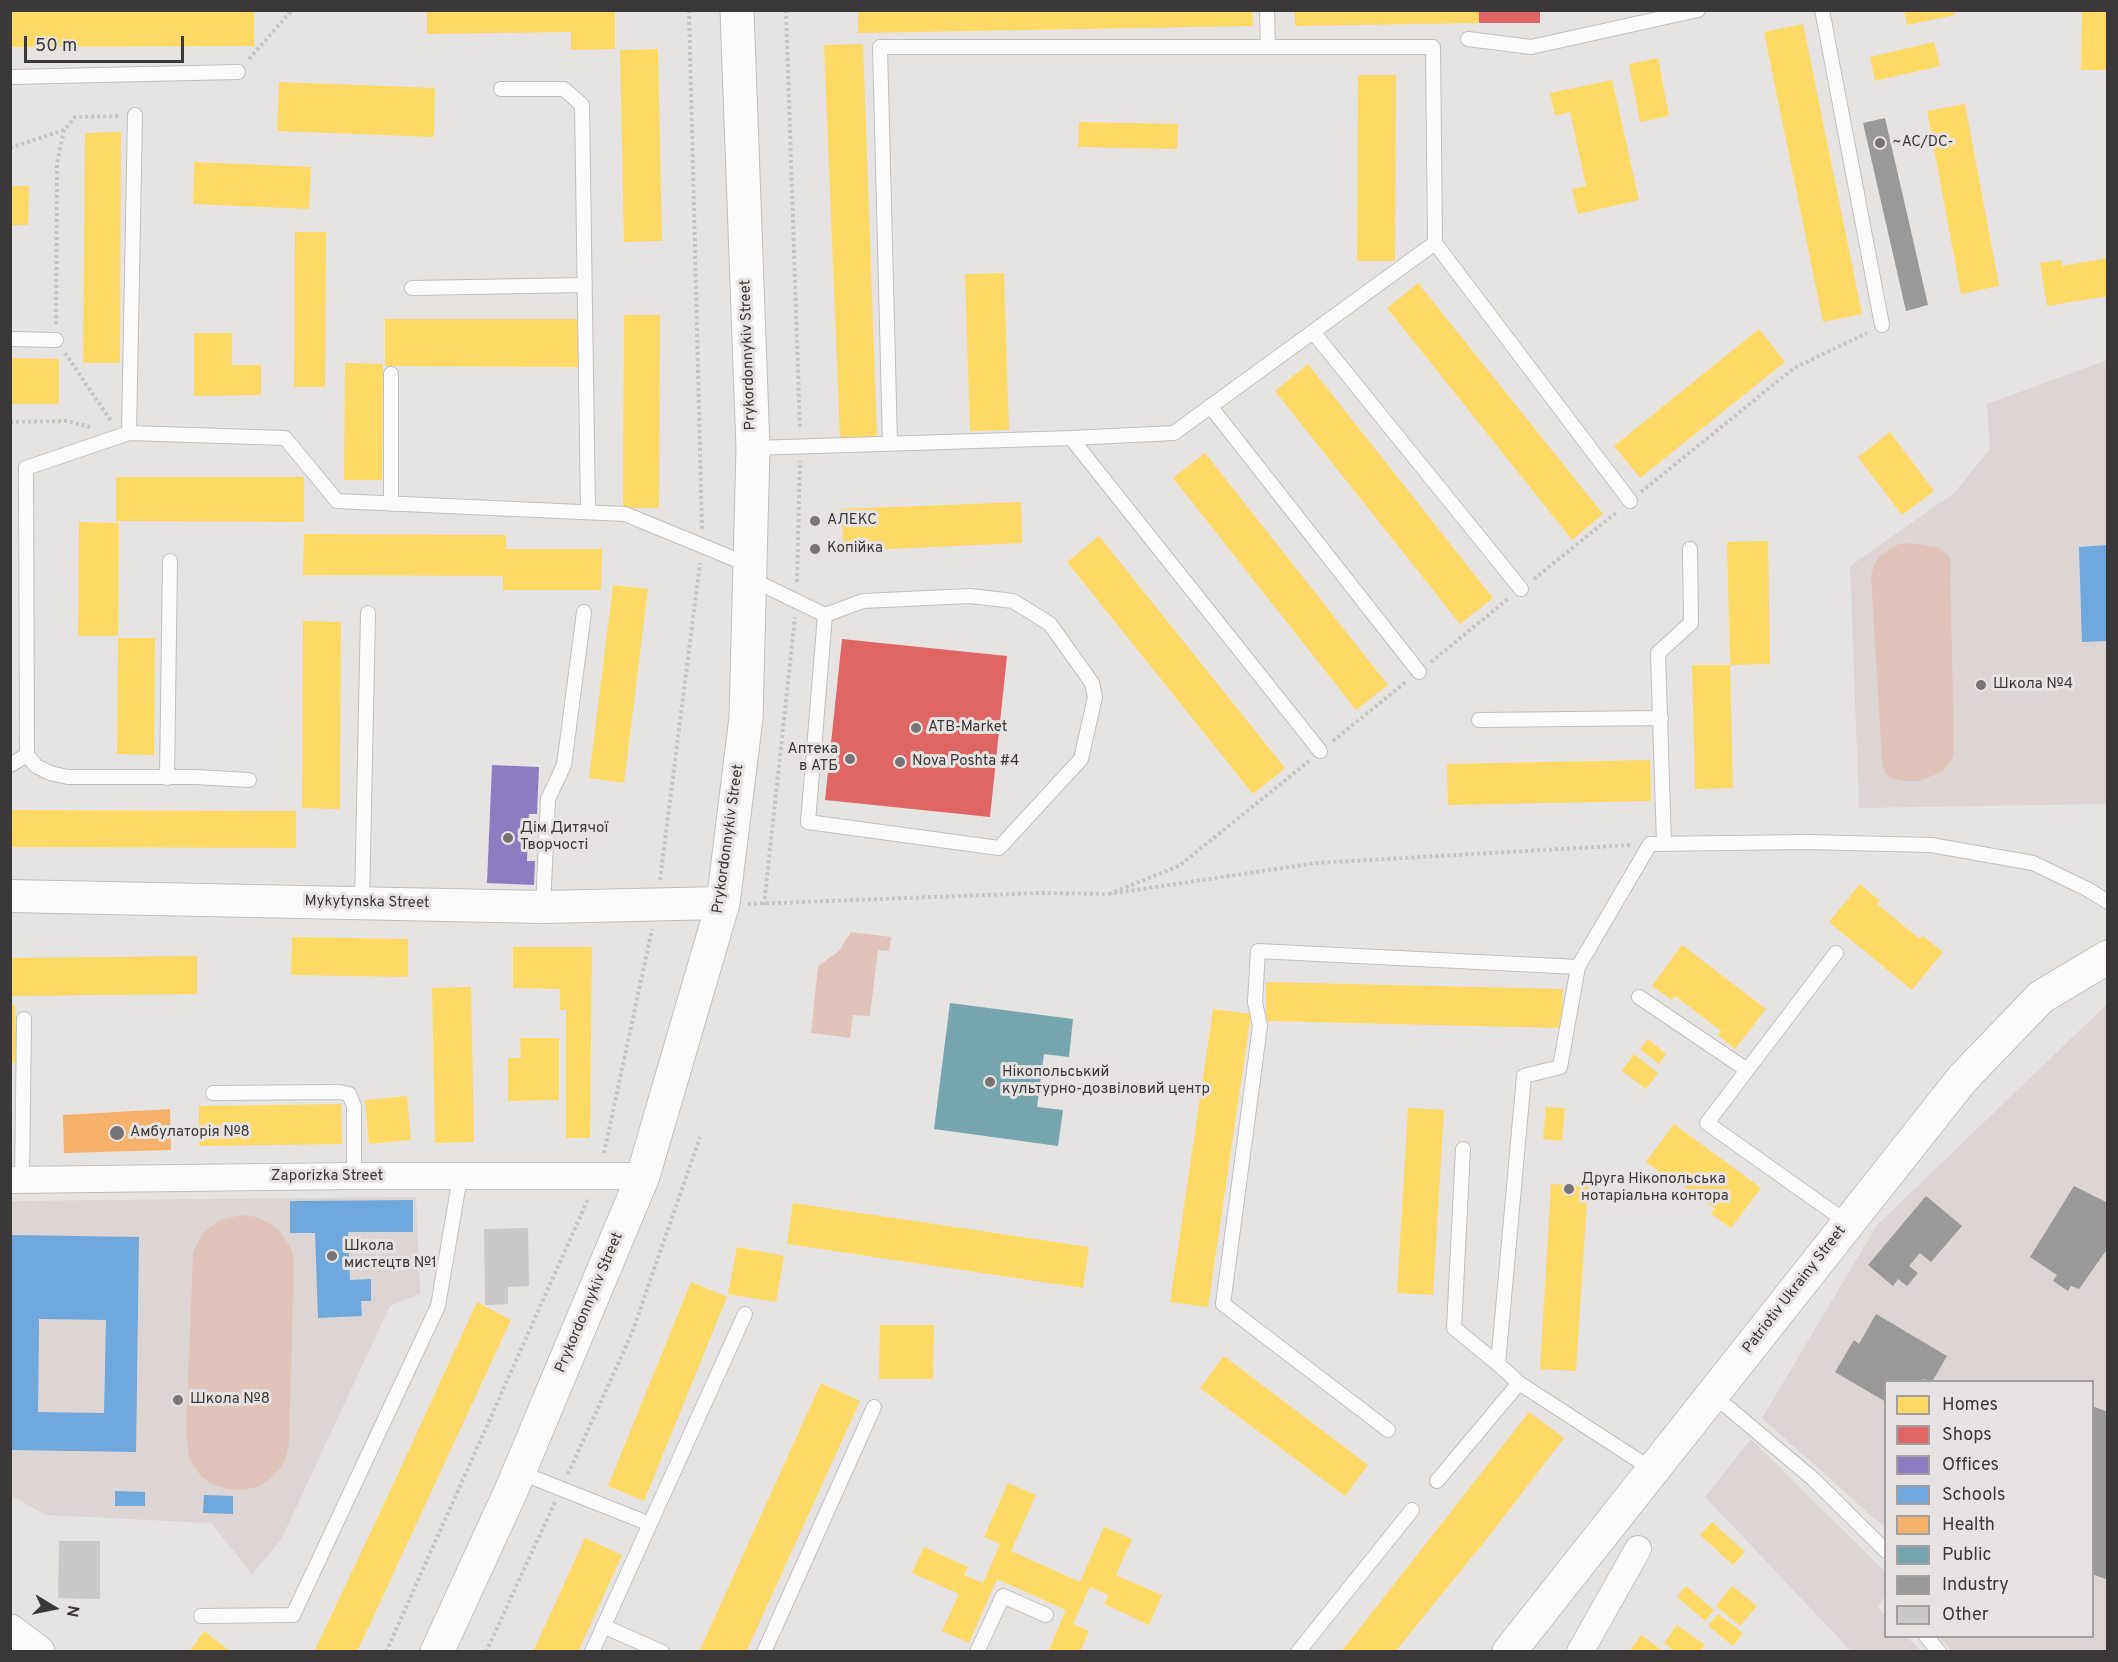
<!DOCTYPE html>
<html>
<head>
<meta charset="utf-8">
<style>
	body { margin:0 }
	#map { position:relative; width:2118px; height:1662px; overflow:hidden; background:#e6e4e3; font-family:Overpass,sans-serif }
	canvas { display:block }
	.frame { position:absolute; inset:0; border:12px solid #3a3838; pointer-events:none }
	.legend { position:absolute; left:1884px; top:1380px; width:210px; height:258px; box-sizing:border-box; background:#e7e3e2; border:2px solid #a29f9e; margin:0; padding:8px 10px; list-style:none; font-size:18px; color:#3a3838 }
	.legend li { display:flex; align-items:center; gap:12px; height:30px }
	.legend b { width:30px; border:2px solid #a29f9e }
	.north { position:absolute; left:24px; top:1578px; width:60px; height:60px; -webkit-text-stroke:4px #e7e3e2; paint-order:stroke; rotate:100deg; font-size:16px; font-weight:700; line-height:24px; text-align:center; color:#3a3838 }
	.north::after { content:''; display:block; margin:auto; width:21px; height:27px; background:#3a3838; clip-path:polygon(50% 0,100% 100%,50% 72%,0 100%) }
	.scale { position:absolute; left:24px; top:36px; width:160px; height:27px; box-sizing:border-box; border:3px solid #3a3838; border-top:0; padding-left:8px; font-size:18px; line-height:21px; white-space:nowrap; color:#3a3838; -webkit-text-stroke:4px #e7e3e2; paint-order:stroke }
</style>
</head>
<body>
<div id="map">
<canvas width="2118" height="1662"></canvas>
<div class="frame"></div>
<ul class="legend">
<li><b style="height:16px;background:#ffd966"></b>Homes</li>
<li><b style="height:16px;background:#e06666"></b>Shops</li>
<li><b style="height:16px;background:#8e7cc3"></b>Offices</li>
<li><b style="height:16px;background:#6fa8dc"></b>Schools</li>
<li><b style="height:16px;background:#f6b26b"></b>Health</li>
<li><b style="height:16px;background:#76a5af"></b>Public</li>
<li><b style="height:16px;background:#999"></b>Industry</li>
<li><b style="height:16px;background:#cac8c8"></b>Other</li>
</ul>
<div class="north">N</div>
<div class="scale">50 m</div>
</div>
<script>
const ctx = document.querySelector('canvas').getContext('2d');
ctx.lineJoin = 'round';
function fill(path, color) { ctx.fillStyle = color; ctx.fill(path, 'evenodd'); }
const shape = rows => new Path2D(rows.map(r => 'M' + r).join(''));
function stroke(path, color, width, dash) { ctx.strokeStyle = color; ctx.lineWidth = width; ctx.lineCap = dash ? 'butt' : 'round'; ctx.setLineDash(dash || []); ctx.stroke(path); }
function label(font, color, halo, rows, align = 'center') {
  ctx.font = font + ' Overpass,sans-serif'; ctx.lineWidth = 6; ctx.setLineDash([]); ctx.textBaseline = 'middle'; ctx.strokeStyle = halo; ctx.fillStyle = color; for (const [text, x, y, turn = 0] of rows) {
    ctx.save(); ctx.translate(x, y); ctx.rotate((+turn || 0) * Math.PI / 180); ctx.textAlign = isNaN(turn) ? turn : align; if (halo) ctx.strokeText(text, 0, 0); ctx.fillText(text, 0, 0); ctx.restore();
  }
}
fill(shape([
	[2107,360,2107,804,1859,808,1850,566,1954,493,1990,449,1987,404],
	[2107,1004,2107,1651,1952,1651,1939,1637,2092,1636,2092,1382,1886,1382,1885,1528,1762,1418,1877,1225],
	[416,1197,420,1294,390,1306,281,1540,252,1574,211,1523,45,1515,11,1495,11,1201],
	[1751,1439,1885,1572,1885,1595,1878,1607,1885,1615,1886,1636,1907,1637,1921,1651,1851,1651,1705,1497]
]), '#dcd5d3');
fill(shape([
	[1903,543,1920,544,1939,548,1950,557,1954,751,1952,759,1942,772,1919,781,1902,781,1890,778,1884,771,1882,760,1871,575,1875,563,1880,556,1894,546],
	[851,932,891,937,889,951,878,950,870,1016,853,1015,850,1038,811,1033,818,966,839,951],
	[242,1215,256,1217,269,1223,279,1230,291,1248,294,1260,289,1443,286,1458,280,1469,268,1480,257,1487,242,1490,227,1489,212,1484,202,1477,195,1468,189,1457,186,1434,193,1253,202,1234,210,1227,220,1220]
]), '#e2c3ba');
fill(shape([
	[10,10,254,10,254,46,10,47],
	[427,10,615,11,615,49,571,50,571,32,427,34],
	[858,10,1252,10,1253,26,858,33],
	[1295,10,1479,10,1479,23,1295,26],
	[1904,10,1954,10,1955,15,1907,25],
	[2082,10,2108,10,2108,70,2081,70],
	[1803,24,1862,314,1823,322,1764,32],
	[1934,42,1940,66,1875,81,1870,57],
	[863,44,877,437,840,437,824,45],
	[658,49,662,241,624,242,620,50],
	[1658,58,1669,116,1640,122,1629,64],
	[1358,75,1396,75,1395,261,1357,261],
	[1612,80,1639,200,1578,214,1572,189,1586,186,1570,112,1555,116,1550,93],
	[279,82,435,88,434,137,277,131],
	[1965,104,1999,286,1961,294,1927,111],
	[1079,122,1178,124,1177,149,1078,147],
	[121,132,120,363,83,363,85,133],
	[194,162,311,167,309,209,193,204],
	[10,186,29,186,28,225,10,225],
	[295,232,326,232,325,387,294,387],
	[2108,258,2108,296,2047,306,2040,263,2061,260,2062,266],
	[1004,273,1009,430,970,431,965,274],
	[1418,283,1603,514,1572,540,1387,308],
	[624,315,660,315,659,508,623,508],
	[385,319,580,319,580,367,385,366],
	[1759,329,1785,362,1640,478,1614,446],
	[194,333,232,333,232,365,261,365,261,395,194,396],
	[10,358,59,359,59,404,10,404],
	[345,363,383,364,382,480,344,480],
	[1308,364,1493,598,1460,624,1275,391],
	[1890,432,1934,491,1902,515,1858,457],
	[1205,453,1388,685,1356,710,1173,478],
	[116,477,304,477,304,522,116,521],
	[1021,502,1022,543,843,551,842,509],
	[79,522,119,523,118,636,78,636],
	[304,534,506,535,506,549,602,549,601,590,503,590,503,576,303,575],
	[1099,536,1285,768,1253,794,1067,562],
	[1768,541,1770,664,1730,665,1727,542],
	[613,585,648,589,624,783,589,778],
	[303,621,341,622,340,809,302,808],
	[118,638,155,638,154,755,117,754],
	[1692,665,1730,665,1733,788,1695,789],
	[1650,760,1651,801,1448,805,1447,764],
	[10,810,296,811,296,848,10,847],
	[1860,884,1880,901,1877,904,1920,939,1923,936,1943,952,1912,990,1829,922],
	[292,937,408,939,408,977,291,975],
	[1682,945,1766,1009,1735,1049,1718,1035,1721,1031,1675,996,1672,1000,1652,986],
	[513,947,592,947,590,1138,566,1138,566,1010,560,1010,560,989,513,988],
	[197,956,197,994,12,996,11,958],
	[1266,982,1563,989,1561,1028,1266,1021],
	[471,987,474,1142,435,1143,432,988],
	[15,1005,17,1063,10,1063,10,1006],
	[1213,1009,1251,1014,1208,1307,1170,1302],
	[520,1038,559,1038,559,1100,508,1101,508,1058,521,1058],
	[1648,1039,1666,1054,1659,1064,1640,1049],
	[1634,1054,1658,1073,1646,1089,1622,1071],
	[407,1096,411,1140,369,1144,365,1100],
	[341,1104,342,1144,199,1146,199,1106],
	[1546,1107,1565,1108,1562,1141,1543,1139],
	[1408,1108,1444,1110,1433,1295,1397,1293],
	[1674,1124,1761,1188,1731,1228,1711,1214,1715,1209,1666,1173,1664,1175,1646,1162],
	[1551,1184,1588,1186,1576,1371,1540,1369],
	[793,1203,1089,1247,1083,1288,787,1244],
	[737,1247,784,1256,776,1302,728,1294],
	[691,1282,727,1297,644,1501,608,1486],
	[477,1302,511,1320,357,1652,314,1652,391,1489],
	[880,1325,934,1325,933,1379,879,1379],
	[1224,1356,1368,1465,1345,1496,1200,1388],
	[821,1383,860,1401,746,1652,699,1652],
	[1529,1412,1564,1438,1493,1531,1395,1652,1341,1652],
	[1008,1483,1036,1495,1011,1551,1080,1582,1104,1527,1132,1539,1116,1575,1162,1595,1149,1625,1104,1604,1108,1595,1090,1587,1073,1624,1089,1631,1080,1652,1048,1652,1066,1610,997,1579,969,1643,942,1631,959,1594,912,1573,924,1547,968,1567,964,1575,983,1583,1000,1544,984,1537],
	[1712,1522,1745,1552,1733,1565,1700,1535],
	[585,1538,622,1555,578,1652,533,1652],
	[1686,1586,1714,1610,1705,1621,1677,1597],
	[1732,1586,1757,1606,1740,1626,1716,1606],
	[1718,1614,1743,1633,1733,1646,1708,1626],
	[1677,1625,1705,1645,1700,1652,1675,1652,1664,1643],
	[204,1631,231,1652,189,1652],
	[1641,1635,1664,1652,1629,1652]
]), '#ffd966');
fill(shape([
	[1479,10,1540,10,1540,23,1479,23],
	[842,639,1007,656,990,817,825,800]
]), '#e06666');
fill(shape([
	[492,765,539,767,537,814,529,814,527,861,535,861,534,885,487,883]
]), '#8e7cc3');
fill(shape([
	[2108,545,2108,641,2082,642,2079,547],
	[413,1200,413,1232,348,1232,350,1280,371,1279,371,1301,361,1301,362,1316,318,1318,315,1233,290,1233,290,1201],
	[10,1235,139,1237,136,1452,10,1450],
	[39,1319,106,1320,104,1413,38,1412],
	[115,1491,145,1492,145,1506,115,1506],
	[204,1495,233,1496,233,1514,203,1513]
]), '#6fa8dc');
fill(shape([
	[170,1109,171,1150,64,1153,63,1115]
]), '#f6b26b');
fill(shape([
	[950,1003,1073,1019,1069,1057,1044,1054,1037,1107,1063,1110,1058,1146,934,1129]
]), '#76a5af');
fill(shape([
	[1885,118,1928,305,1906,311,1863,123],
	[2074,1186,2108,1203,2108,1248,2079,1289,2071,1286,2068,1291,2053,1281,2057,1275,2030,1257],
	[1926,1196,1962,1226,1931,1262,1920,1253,1909,1266,1918,1273,1907,1286,1898,1279,1893,1286,1868,1265],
	[1876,1314,1947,1356,1932,1382,1923,1379,1922,1382,1886,1382,1886,1402,1835,1372,1854,1340,1859,1344],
	[2092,1406,2108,1412,2108,1580,2092,1574]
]), '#999');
fill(shape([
	[528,1228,529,1286,508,1287,508,1304,485,1305,484,1229],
	[59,1541,100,1541,100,1599,58,1598]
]), '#cac8c8');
const service = shape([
	[1267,10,1268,47],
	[1822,10,1882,325],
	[1468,39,1531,47,1698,10],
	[10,77,238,72],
	[501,89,564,89,582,105,588,512],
	[412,288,585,285],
	[1313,332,1521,589],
	[10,339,56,340],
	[1210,406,1419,672],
	[129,433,135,115],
	[1071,438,1174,433,1435,243,1630,501],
	[890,443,880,47,1433,47,1435,243],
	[753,448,1071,438,1320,751],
	[391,504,391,374],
	[751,579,825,615,808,822,999,848,1081,759,1095,697,1092,683,1050,624,1013,601,970,596,863,601,825,615],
	[1479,720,1661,718],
	[27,755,36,766,50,773,68,777,196,777,249,780],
	[10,765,27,755,26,468,129,433,285,438,337,501,625,514,749,565],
	[167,778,170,561],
	[1664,844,1658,653,1691,623,1690,549],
	[362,903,368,613],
	[543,907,548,799,564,765,584,612],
	[1836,953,1707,1123,1848,1223],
	[1639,997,1747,1070],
	[213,1093,339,1092,349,1094,354,1106,354,1176],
	[1463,1149,1454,1328,1498,1364],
	[22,1180,24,1019],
	[1519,1383,1498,1364,1524,1076,1560,1067,1578,967],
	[1712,1394,1812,1478,1886,1551],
	[1388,1430,1223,1304,1260,1026,1255,1002,1258,951,1578,967,1650,844,1806,842,1931,845,2033,863,2087,889,2108,902],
	[519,1472,650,1524],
	[1437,1481,1519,1383,1653,1470],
	[201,1616,293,1615,438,1306,460,1177],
	[603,1626,662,1652],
	[1926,1636,1939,1652],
	[592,1652,745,1314],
	[764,1652,874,1407],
	[977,1652,1003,1596,1046,1615],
	[1298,1652,1412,1510]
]);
const minor = shape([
	[10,1180,354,1176,643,1176],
	[1580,1652,1638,1549]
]);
const tertiary = shape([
	[10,896,543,907,723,903]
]);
const secondary = shape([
	[10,1631,38,1652],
	[437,1652,511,1491,643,1176,723,903,746,718,753,448,737,10],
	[1509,1652,1963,1078,2041,997,2108,957]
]);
stroke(service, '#c1c0bf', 16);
stroke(minor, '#c1c0bf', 28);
stroke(tertiary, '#c1c0bf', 34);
stroke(secondary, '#c1c0bf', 35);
stroke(shape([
	[689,10,702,529],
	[786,10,800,430],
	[249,59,292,10],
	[10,148,64,130],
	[56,324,57,163,64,130,75,117,120,116],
	[65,353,111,421],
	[10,422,67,421,90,427],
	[1641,492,1794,368,1867,333],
	[1534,579,1617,512],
	[797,582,800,461],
	[1431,662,1509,598],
	[1333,741,1407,681],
	[660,880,700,563],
	[1109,894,1179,866,1309,761],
	[748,904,1039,893,1109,894,1316,863,1631,845],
	[764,905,795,617],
	[604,1153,652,929],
	[568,1474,632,1333,700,1137],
	[386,1652,589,1197],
	[486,1652,555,1502]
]), '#c6c5c4', 4, [3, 3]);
stroke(service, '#fbfbfb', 14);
stroke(minor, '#fbfbfb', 26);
stroke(tertiary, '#fbfbfb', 32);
stroke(secondary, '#fbfbfb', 33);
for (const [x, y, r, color] of [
	[1880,143,6,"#767474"],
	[815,521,6,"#767474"],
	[815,549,6,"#767474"],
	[1981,685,6,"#767474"],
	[916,728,6,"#767474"],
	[850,759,6,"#767474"],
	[900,762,6,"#767474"],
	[508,838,6,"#767474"],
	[990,1082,6,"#767474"],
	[117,1133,8,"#767474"],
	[1569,1189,6,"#767474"],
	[332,1256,6,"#767474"],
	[178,1400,6,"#767474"]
]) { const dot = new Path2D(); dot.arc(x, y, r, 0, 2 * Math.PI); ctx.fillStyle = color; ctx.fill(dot); stroke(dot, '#e7e3e2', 2); }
label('15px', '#3a3838', '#e7e3e2', [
	["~AC/DC-",1892,143],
	["АЛЕКС",827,521],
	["Копійка",827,549],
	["Школа №4",1993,685],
	["ATB-Market",928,728],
	["Аптека",838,750,"right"],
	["в АТБ",838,767,"right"],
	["Nova Poshta #4",912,762],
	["Дім Дитячої",520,829],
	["Творчості",520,846],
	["Нікопольський",1002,1073],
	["культурно-дозвіловий центр",1002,1090],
	["Амбулаторія №8",130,1133],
	["Друга Нікопольська",1581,1180],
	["нотаріальна контора",1581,1197],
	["Школа",344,1247],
	["мистецтв №1",344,1264],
	["Школа №8",190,1400]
], 'left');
label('15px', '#3a3838', '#e7e3e2', [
	["Prykordonnykiv Street",749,355,-92],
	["Prykordonnykiv Street",729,839,-82],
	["Mykytynska Street",367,903,1],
	["Zaporizka Street",327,1177],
	["Patriotiv Ukrainy Street",1795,1290,-52],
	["Prykordonnykiv Street",590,1303,-67]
]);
</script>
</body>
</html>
